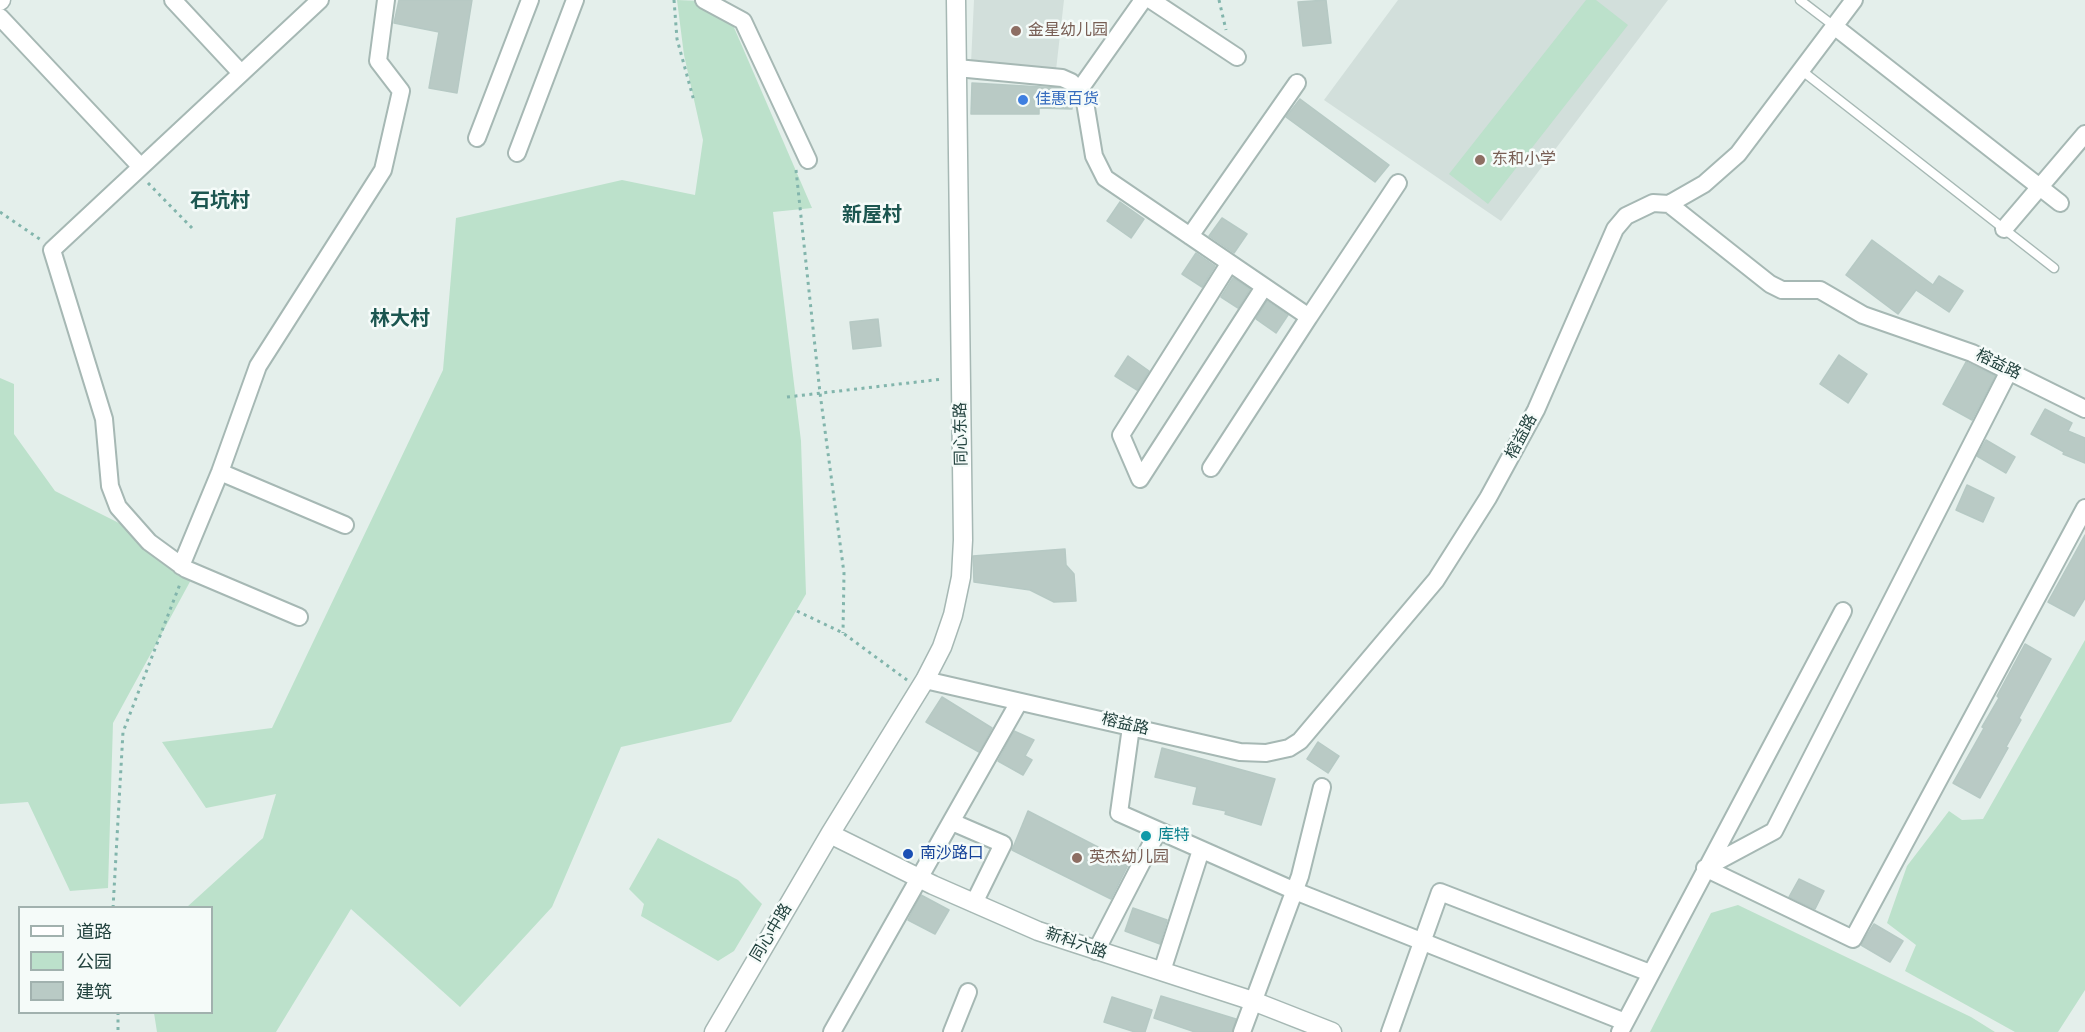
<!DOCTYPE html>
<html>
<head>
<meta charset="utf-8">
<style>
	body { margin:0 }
	#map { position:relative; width:2085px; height:1032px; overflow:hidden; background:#e4efeb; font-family:Jost,"Noto Sans SC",sans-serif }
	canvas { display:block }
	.legend { position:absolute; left:18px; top:906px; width:195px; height:108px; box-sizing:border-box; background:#f5fbf9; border:2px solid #a1b1ae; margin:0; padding:8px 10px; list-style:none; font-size:18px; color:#22423e }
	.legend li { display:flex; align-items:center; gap:12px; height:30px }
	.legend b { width:30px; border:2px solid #a1b1ae }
</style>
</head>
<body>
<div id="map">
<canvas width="2085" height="1032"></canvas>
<ul class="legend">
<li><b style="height:8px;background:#fff"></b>道路</li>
<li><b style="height:16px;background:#bce1cb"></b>公园</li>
<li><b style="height:16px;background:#b9cac5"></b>建筑</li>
</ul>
</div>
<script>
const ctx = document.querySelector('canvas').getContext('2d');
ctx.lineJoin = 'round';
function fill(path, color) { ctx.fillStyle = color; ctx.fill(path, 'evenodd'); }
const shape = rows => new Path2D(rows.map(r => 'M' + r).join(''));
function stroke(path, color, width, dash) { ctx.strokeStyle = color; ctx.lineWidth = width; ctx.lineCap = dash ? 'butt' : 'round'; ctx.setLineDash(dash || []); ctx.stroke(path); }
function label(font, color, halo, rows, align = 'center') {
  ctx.font = font + ' Jost,"Noto Sans SC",sans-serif'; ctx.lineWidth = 5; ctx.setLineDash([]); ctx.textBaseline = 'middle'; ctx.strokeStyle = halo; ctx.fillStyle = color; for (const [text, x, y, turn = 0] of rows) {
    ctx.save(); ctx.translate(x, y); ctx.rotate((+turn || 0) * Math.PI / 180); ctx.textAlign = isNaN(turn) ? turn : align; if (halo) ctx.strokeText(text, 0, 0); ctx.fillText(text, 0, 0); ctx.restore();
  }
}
fill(shape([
	[974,0,1064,0,1056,70,971,63],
	[1398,0,1668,0,1501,221,1324,100]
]), '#d2dfdb');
fill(shape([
	[677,0,723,2,812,208,773,212,801,441,806,594,731,722,621,747,552,907,460,1007,351,909,276,1032,157,1032,154,1013,212,1012,212,908,187,907,263,838,276,794,206,808,162,742,272,728,443,370,456,218,622,180,695,195,703,140,684,55],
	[1586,0,1596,0,1628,25,1488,204,1449,174],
	[0,378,14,384,14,434,55,491,181,554,198,567,113,723,108,888,70,891,28,802,0,804],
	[2085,640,2085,990,2058,1032,2015,1032,1905,971,1916,945,1887,923,1907,866,1949,811,1962,820,1983,819],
	[658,838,738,880,762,904,734,951,718,961,641,916,644,904,629,889],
	[1738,905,1971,1017,1995,1032,1650,1032,1711,913]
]), '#bce1cb');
const building = shape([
	[399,0,472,0,457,93,429,88,439,32,394,23,399,0],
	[1326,0,1331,43,1303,46,1298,2,1326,0],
	[972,83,1059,88,1072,99,1072,109,1039,108,1039,114,971,114,972,83],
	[1300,99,1389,165,1375,182,1286,117,1300,99],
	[1120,202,1144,219,1131,238,1107,221,1120,202],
	[1222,218,1247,234,1234,253,1209,236,1222,218],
	[1872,240,1933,285,1939,276,1963,291,1949,312,1916,290,1898,314,1846,275,1872,240],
	[1196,253,1215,266,1202,287,1182,274,1196,253],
	[1233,278,1250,289,1238,308,1221,297,1233,278],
	[1267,301,1288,315,1276,333,1256,319,1267,301],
	[878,319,881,346,853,349,850,322,878,319],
	[1839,355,1867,374,1848,403,1820,384,1839,355],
	[1128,356,1149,371,1137,390,1115,376,1128,356],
	[1966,362,1995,376,1972,420,1943,404,1966,362],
	[2045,409,2072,423,2068,431,2085,438,2085,463,2063,454,2064,452,2031,434,2045,409],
	[1986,440,2015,457,2006,473,1977,456,1986,440],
	[1967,485,1994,498,1983,522,1956,510,1967,485],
	[2085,535,2085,598,2074,616,2048,602,2085,535],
	[1065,549,1066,565,1074,574,1076,601,1054,602,1030,590,974,582,973,556,1065,549],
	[2025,644,2051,659,2019,718,2021,720,2006,747,2008,748,1980,798,1953,783,1984,728,1982,727,1999,698,1997,696,2025,644],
	[942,697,992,728,979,752,926,722,942,697],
	[1014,731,1034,740,1025,756,1032,760,1023,775,998,761,1014,731],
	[1318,742,1339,756,1328,773,1307,759,1318,742],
	[1162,748,1275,779,1261,825,1225,814,1226,811,1193,804,1197,787,1155,777,1162,748],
	[1028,811,1129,863,1111,899,1012,850,1028,811],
	[1799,879,1824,891,1815,909,1789,897,1799,879],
	[921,895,949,910,935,934,908,920,921,895],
	[1133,908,1167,920,1160,944,1125,931,1133,908],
	[1874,924,1903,941,1890,962,1861,945,1874,924],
	[1161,996,1236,1019,1232,1032,1195,1032,1154,1018,1161,996],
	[1112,997,1152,1010,1145,1032,1135,1032,1104,1022,1112,997]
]);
fill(building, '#b9cac5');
stroke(building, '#b6c9c4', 1.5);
const service = shape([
	[1800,0,1834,26],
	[1801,70,2054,268]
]);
const minor = shape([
	[173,0,241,73],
	[704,0,743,21,808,160],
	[1151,0,1237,57],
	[0,17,141,167],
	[1834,26,2060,203],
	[957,68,1062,78,1071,82,1084,96,1094,156,1105,178,1309,317,1211,468],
	[1080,89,1143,0],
	[477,138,530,0],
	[517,153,575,0],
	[1669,204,1704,184,1738,154,1854,0],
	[2004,229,2085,134],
	[1190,236,1297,83],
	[1229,264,1121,435,1140,479,1264,287],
	[1309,317,1398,183],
	[220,472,345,525],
	[181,566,220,472,258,366,383,170,401,91,378,61,386,0],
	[299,617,186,569,149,542,118,507,110,486,104,419,52,250,320,0],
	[925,680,1240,752,1266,753,1289,748,1300,741,1436,580,1488,498,1536,410,1615,229,1626,216,1653,203,1669,204,1770,284,1782,290,1820,290,1863,315,1972,353,2085,409],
	[1131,727,1119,813,1295,891,1625,1022],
	[952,822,1003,844,974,903],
	[1705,868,1853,939,2085,508],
	[1705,868,1774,831,2009,371],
	[1096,951,1158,831],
	[1162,971,1201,850],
	[832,1032,1019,702],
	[952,1032,968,992],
	[1242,1032,1300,876,1322,787],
	[1390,1032,1440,892,1650,973],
	[1620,1032,1843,611]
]);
const tertiary = shape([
	[0,1,1,0],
	[830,834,933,885,1038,931,1253,1001,1332,1032],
	[714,1032,830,834,925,680,942,647,953,615,961,577,963,540,956,0]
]);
stroke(service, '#a6b8b4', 11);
stroke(minor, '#a6b8b4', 20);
stroke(tertiary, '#a6b8b4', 21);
stroke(shape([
	[674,0,677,39,694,101],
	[1219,0,1226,30],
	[796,170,820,393,844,573,843,633],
	[148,183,192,228],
	[0,212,41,240],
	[787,397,943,379],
	[797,611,843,633,907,680],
	[113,908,123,732,180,584],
	[118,1012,118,1032]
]), '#82b5ac', 3, [3, 4.5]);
stroke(service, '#fff', 8);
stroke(minor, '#fff', 16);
stroke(tertiary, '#fff', 18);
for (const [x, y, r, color] of [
	[1016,31,6,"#8d6e63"],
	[1023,100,6,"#3f7fe0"],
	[1480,160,6,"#8d6e63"],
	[1146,836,6,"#0f9aa8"],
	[908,854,6,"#1a4fb4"],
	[1077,858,6,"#8d6e63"]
]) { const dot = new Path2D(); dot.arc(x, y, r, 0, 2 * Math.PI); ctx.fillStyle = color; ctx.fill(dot); stroke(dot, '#f5fbf9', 2); }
label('16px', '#785e54', '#f5fbf9', [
	["金星幼儿园",1028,31],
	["东和小学",1492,160],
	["英杰幼儿园",1089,858]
], 'left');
label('16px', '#366cbe', '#f5fbf9', [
	["佳惠百货",1035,100]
], 'left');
label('16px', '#22423e', '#f5fbf9', [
	["榕益路",1998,365,26],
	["同心东路",962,434,-91],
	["榕益路",1522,437,-62],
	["榕益路",1125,725,13],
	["同心中路",772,933,-59],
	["新科六路",1076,944,19]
]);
label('16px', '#0d838f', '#f5fbf9', [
	["库特",1158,836]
], 'left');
label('16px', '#164399', '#f5fbf9', [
	["南沙路口",920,854]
], 'left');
label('bold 20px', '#1c5650', '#f5fbf9', [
	["石坑村",220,202],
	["新屋村",872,216],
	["林大村",400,320]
]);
</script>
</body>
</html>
